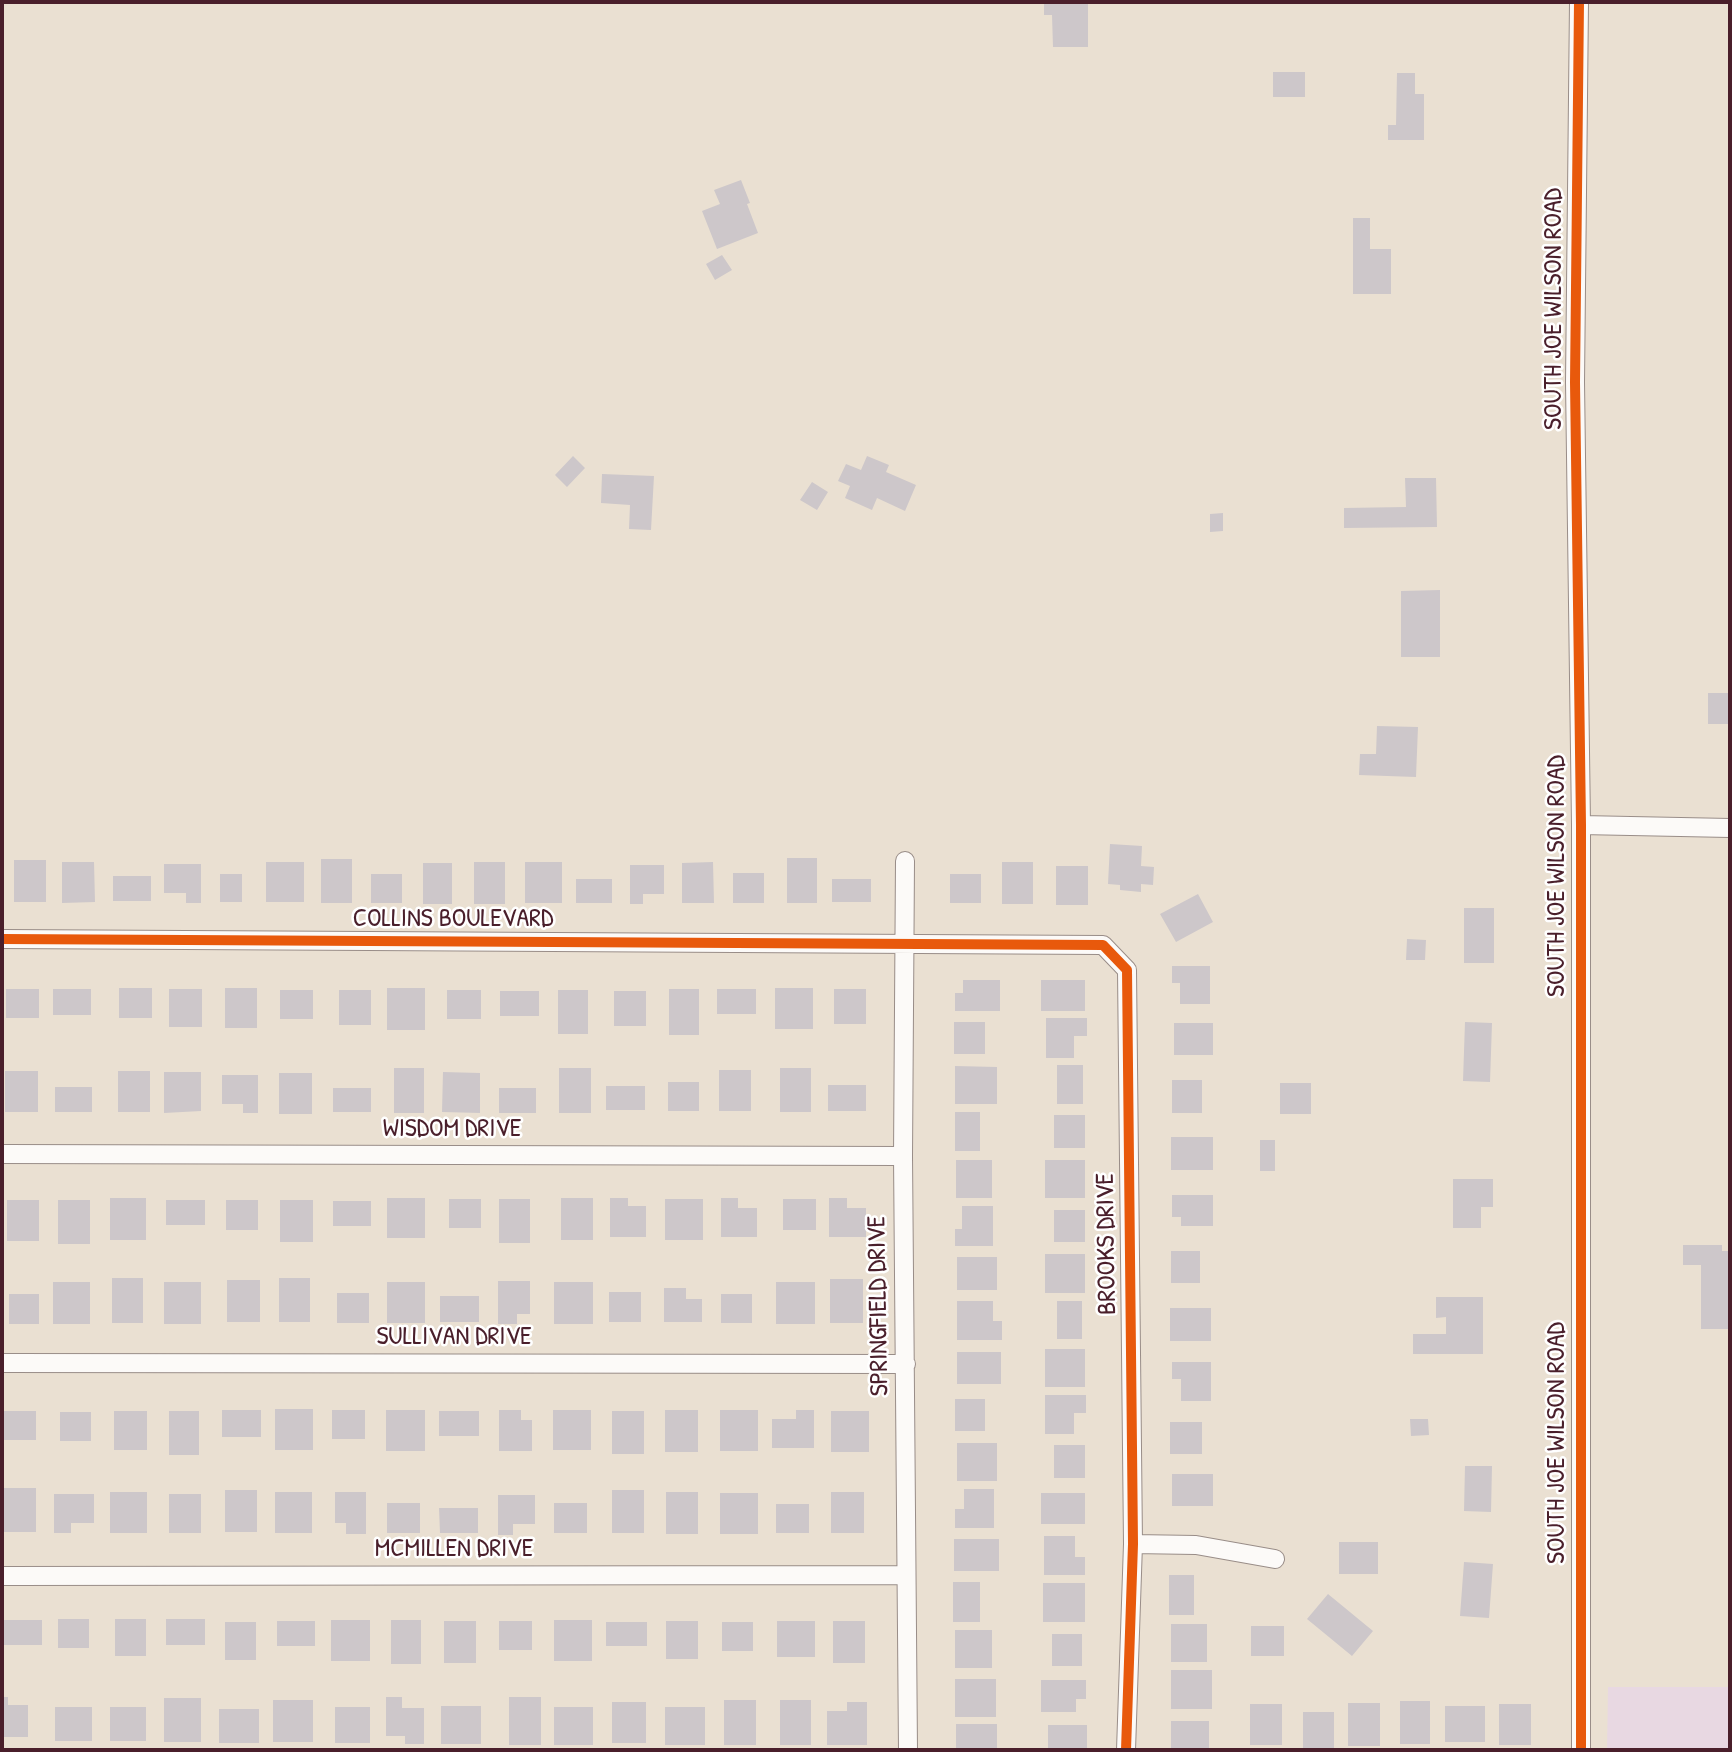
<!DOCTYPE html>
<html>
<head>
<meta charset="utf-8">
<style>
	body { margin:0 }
	#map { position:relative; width:1732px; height:1752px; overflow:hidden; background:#eae0d2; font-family:"Patrick Hand",sans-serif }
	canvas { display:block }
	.frame { position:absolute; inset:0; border:4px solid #4a1f2b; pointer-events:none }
</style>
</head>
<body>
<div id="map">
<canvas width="1732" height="1752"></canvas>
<div class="frame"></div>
</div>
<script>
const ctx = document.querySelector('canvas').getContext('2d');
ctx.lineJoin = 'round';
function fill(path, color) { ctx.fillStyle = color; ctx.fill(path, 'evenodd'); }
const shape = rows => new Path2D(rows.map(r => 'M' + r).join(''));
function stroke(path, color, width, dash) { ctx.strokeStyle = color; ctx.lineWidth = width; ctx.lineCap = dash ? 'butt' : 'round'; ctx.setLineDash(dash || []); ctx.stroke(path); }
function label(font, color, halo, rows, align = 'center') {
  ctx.font = font + ' "Patrick Hand",sans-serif'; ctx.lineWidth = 5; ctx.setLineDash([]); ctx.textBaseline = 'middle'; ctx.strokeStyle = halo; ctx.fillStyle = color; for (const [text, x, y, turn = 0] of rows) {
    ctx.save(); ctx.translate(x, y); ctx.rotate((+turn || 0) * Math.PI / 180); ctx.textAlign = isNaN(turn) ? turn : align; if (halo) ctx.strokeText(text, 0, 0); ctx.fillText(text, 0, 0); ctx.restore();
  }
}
fill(shape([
	[1608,1687,1730,1687,1730,1750,1607,1750]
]), '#e8d8e2');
fill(shape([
	[1044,2,1088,2,1088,47,1053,47,1052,15,1044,15],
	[1273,72,1305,72,1305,97,1273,97],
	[1397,73,1415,73,1415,94,1424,94,1424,140,1388,140,1388,125,1396,125],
	[741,180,750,203,747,204,758,233,717,249,702,211,720,204,714,190],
	[1353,218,1370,218,1370,249,1391,249,1391,294,1353,294],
	[722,255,732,270,715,280,706,264],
	[573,456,585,468,567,487,555,475],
	[867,456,889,465,886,472,916,485,905,511,877,498,872,510,845,498,850,486,838,481,846,464,861,470],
	[602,474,654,476,651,530,629,529,630,505,601,503],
	[1405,478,1436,478,1437,527,1344,528,1344,508,1406,507],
	[812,482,828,492,817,510,800,500],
	[1223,513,1223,531,1210,532,1210,514],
	[1440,590,1440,657,1401,657,1401,591],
	[1708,693,1730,693,1730,724,1708,724],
	[1377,726,1418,727,1416,777,1359,775,1360,754,1376,754],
	[1110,844,1142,846,1141,866,1154,867,1153,885,1141,884,1141,892,1120,890,1120,885,1108,884],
	[787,858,817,858,817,903,787,903],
	[321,859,352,859,352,903,321,903],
	[14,860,46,860,46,902,14,902],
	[62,862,94,862,95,902,62,903],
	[266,862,304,862,304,902,266,902],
	[474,862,505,862,505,904,474,904],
	[525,862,562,862,562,903,525,903],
	[713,862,714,903,682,903,682,863],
	[1002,862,1033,862,1033,904,1002,904],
	[423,863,452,863,452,904,423,904],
	[164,864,201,864,201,903,186,903,186,893,164,893],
	[630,865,664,865,664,894,643,894,643,904,630,904],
	[1056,866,1088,866,1088,905,1056,905],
	[733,873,764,873,764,903,733,903],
	[220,874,242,874,242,902,220,902],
	[371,874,402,874,402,903,371,903],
	[950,874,981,874,981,903,950,903],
	[113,876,151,876,151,901,113,901],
	[576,879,612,879,612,903,576,903],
	[832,879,871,879,871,902,832,902],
	[1198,894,1213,922,1176,942,1160,914],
	[1464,908,1494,908,1494,963,1464,963],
	[1407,939,1426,940,1425,960,1406,960],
	[1172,966,1210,966,1210,1004,1180,1004,1180,983,1172,983],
	[963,980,1000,980,1000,1011,955,1011,955,993,963,993],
	[1041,980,1085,980,1085,1011,1041,1011],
	[119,988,152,988,152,1018,119,1018],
	[225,988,257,988,257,1028,225,1028],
	[387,988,425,988,425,1030,387,1030],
	[775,988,813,988,813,1029,775,1029],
	[6,989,39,989,39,1018,6,1018],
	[53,989,91,989,91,1015,53,1015],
	[169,989,202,989,202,1027,169,1027],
	[669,989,699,989,699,1035,669,1035],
	[717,989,756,989,756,1014,717,1014],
	[834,989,866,989,866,1024,834,1024],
	[280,990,313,990,313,1019,280,1019],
	[339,990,371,990,371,1025,339,1025],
	[447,990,481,990,481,1019,447,1019],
	[558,990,588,990,588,1034,558,1034],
	[500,991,539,991,539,1016,500,1016],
	[614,991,646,991,646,1026,614,1026],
	[1046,1018,1087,1018,1087,1036,1074,1036,1074,1058,1046,1058],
	[954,1022,985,1022,985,1054,954,1054],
	[1465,1022,1492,1023,1490,1082,1463,1081],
	[1174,1023,1213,1023,1213,1055,1174,1055],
	[1057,1065,1083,1065,1083,1104,1057,1104],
	[955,1066,997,1067,997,1104,955,1104],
	[394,1068,424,1068,424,1113,394,1113],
	[559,1068,591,1068,591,1113,559,1113],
	[780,1068,811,1068,811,1112,780,1112],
	[719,1070,751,1070,751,1111,719,1111],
	[5,1071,38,1071,38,1112,5,1112],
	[118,1071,150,1071,150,1112,118,1112],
	[164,1072,201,1072,201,1111,164,1113],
	[443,1072,480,1073,480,1113,442,1112],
	[279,1073,312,1073,312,1114,279,1114],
	[222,1075,258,1075,258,1113,243,1113,243,1104,222,1104],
	[1172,1080,1202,1080,1202,1113,1172,1113],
	[668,1082,699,1082,699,1111,668,1111],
	[1280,1083,1311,1083,1311,1114,1280,1114],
	[828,1085,866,1085,866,1111,828,1111],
	[606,1086,645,1086,645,1110,606,1110],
	[55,1087,92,1087,92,1112,55,1112],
	[333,1088,371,1088,371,1112,333,1112],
	[499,1088,536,1088,536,1113,499,1113],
	[955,1112,980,1112,980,1151,955,1151],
	[1054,1115,1085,1115,1085,1148,1054,1148],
	[1171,1137,1213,1137,1213,1170,1171,1170],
	[1260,1140,1275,1140,1275,1171,1260,1171],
	[956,1160,992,1160,992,1198,956,1198],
	[1045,1160,1085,1160,1085,1198,1045,1198],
	[1453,1179,1493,1179,1493,1207,1481,1207,1481,1228,1453,1228],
	[1172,1195,1213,1195,1213,1226,1181,1226,1181,1217,1172,1217],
	[110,1198,146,1198,146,1240,110,1240],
	[387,1198,425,1198,425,1238,387,1238],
	[561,1198,593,1198,593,1240,561,1240],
	[610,1198,628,1198,628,1206,646,1206,646,1237,610,1237],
	[721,1198,738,1198,738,1208,757,1208,757,1237,721,1237],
	[829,1198,847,1198,847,1208,866,1208,866,1237,829,1237],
	[449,1199,481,1199,481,1228,449,1228],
	[499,1199,530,1199,530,1243,499,1243],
	[665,1199,703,1199,703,1240,665,1240],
	[783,1199,816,1199,816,1230,783,1230],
	[7,1200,39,1200,39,1241,7,1241],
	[58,1200,90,1200,90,1244,58,1244],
	[166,1200,205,1200,205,1225,166,1225],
	[226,1200,258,1200,258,1230,226,1230],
	[280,1200,313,1200,313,1242,280,1242],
	[333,1201,371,1201,371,1226,333,1226],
	[962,1206,993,1206,993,1246,955,1246,955,1229,962,1229],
	[1054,1210,1085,1210,1085,1242,1054,1242],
	[1683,1245,1722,1245,1722,1251,1730,1251,1730,1329,1701,1329,1701,1265,1683,1265],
	[1171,1251,1200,1251,1200,1283,1171,1283],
	[1045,1254,1085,1254,1085,1293,1045,1293],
	[957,1257,997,1257,997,1290,957,1290],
	[112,1278,143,1278,143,1323,112,1323],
	[279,1278,310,1278,310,1322,279,1322],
	[830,1279,863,1279,863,1323,830,1323],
	[227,1280,260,1280,260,1322,227,1322],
	[498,1281,530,1281,530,1314,517,1314,517,1324,498,1324],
	[53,1282,90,1282,90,1324,53,1324],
	[164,1282,201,1282,201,1324,164,1324],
	[387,1282,425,1282,425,1323,387,1323],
	[554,1282,593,1282,593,1324,554,1324],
	[776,1282,815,1282,815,1324,776,1324],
	[664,1288,686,1288,686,1299,702,1299,702,1322,664,1322],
	[609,1292,641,1292,641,1322,609,1322],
	[337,1293,369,1293,369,1323,337,1323],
	[9,1294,39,1294,39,1324,9,1324],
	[721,1294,752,1294,752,1323,721,1323],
	[440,1296,479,1296,479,1322,440,1322],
	[1436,1297,1483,1297,1483,1354,1413,1354,1413,1334,1446,1334,1446,1317,1436,1318],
	[957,1301,993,1301,993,1321,1002,1321,1002,1340,957,1340],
	[1057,1301,1082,1301,1082,1339,1057,1339],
	[1170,1308,1211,1308,1211,1341,1170,1341],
	[1045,1349,1085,1349,1085,1387,1045,1387],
	[957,1352,1001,1352,1001,1384,957,1384],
	[1172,1362,1211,1362,1211,1401,1181,1401,1181,1379,1172,1379],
	[1045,1395,1086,1395,1086,1413,1074,1413,1074,1434,1045,1434],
	[955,1399,985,1399,985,1431,955,1431],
	[275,1409,313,1409,313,1450,275,1450],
	[222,1410,261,1410,261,1437,222,1437],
	[332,1410,365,1410,365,1439,332,1439],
	[386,1410,425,1410,425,1451,386,1451],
	[499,1410,521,1410,521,1420,532,1420,532,1451,499,1451],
	[553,1410,591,1410,591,1450,553,1450],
	[665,1410,698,1410,698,1452,665,1452],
	[720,1410,758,1410,758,1451,720,1451],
	[796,1410,814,1410,814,1448,772,1448,772,1419,796,1419],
	[3,1411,36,1411,36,1440,3,1440],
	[114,1411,147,1411,147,1450,114,1450],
	[169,1411,199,1411,199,1455,169,1455],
	[439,1411,479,1411,479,1436,439,1436],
	[612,1411,644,1411,644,1454,612,1454],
	[831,1411,869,1411,869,1452,831,1452],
	[60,1412,91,1412,91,1441,60,1441],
	[1410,1419,1428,1419,1429,1435,1411,1436],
	[1170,1422,1202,1422,1202,1454,1170,1454],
	[957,1443,997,1443,997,1481,957,1481],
	[1054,1445,1085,1445,1085,1478,1054,1478],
	[1465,1466,1492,1466,1491,1512,1464,1511],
	[1172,1474,1213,1474,1213,1506,1172,1506],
	[4,1488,36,1488,36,1532,4,1532],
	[964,1489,994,1489,994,1528,955,1528,955,1509,964,1509],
	[225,1490,257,1490,257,1532,225,1532],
	[612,1490,644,1490,644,1533,612,1533],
	[110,1492,147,1492,147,1533,110,1533],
	[275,1492,312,1492,312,1533,275,1533],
	[335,1492,366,1492,366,1534,346,1534,346,1523,335,1523],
	[666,1492,698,1492,698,1534,666,1534],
	[831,1492,864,1492,864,1533,831,1533],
	[720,1493,758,1493,758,1534,720,1534],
	[1041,1493,1085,1493,1085,1524,1041,1524],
	[54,1494,94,1494,94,1523,71,1523,71,1533,54,1533],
	[169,1494,201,1494,201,1533,169,1533],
	[498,1495,535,1495,535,1524,513,1524,513,1535,498,1535],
	[387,1503,420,1503,420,1533,387,1533],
	[554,1503,587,1503,587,1533,554,1533],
	[776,1504,809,1504,809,1533,776,1533],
	[439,1508,478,1508,478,1533,440,1533],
	[1044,1536,1075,1536,1075,1557,1085,1557,1085,1575,1044,1575],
	[954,1539,999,1539,999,1571,954,1571],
	[1339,1542,1378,1542,1378,1574,1339,1574],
	[1464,1562,1493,1564,1489,1618,1460,1616],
	[1169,1575,1194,1575,1194,1615,1169,1615],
	[953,1582,980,1582,980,1622,953,1622],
	[1043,1583,1085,1583,1085,1622,1043,1622],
	[1328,1594,1373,1631,1352,1656,1307,1619],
	[58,1619,89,1619,89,1648,58,1648],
	[115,1619,146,1619,146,1656,115,1656],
	[166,1619,205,1619,205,1645,166,1645],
	[2,1620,42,1620,42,1645,2,1645],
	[331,1620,370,1620,370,1661,331,1661],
	[391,1620,421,1620,421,1664,391,1664],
	[554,1620,592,1620,592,1661,554,1661],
	[277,1621,315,1621,315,1646,277,1646],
	[444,1621,476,1621,476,1663,444,1663],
	[499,1621,532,1621,532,1650,499,1650],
	[666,1621,698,1621,698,1659,666,1659],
	[777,1621,815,1621,815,1657,777,1657],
	[833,1621,865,1621,865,1663,833,1663],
	[225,1622,256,1622,256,1660,225,1660],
	[606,1622,647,1622,647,1646,606,1646],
	[722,1622,753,1622,753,1651,722,1651],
	[1171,1624,1207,1624,1207,1662,1171,1662],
	[1251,1626,1284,1626,1284,1656,1251,1656],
	[955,1630,992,1630,992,1668,955,1668],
	[1052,1634,1082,1634,1082,1666,1052,1666],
	[1171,1670,1212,1670,1212,1709,1171,1709],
	[955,1679,996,1679,996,1717,955,1717],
	[1041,1680,1086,1680,1086,1699,1076,1699,1076,1712,1041,1712],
	[2,1697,8,1697,8,1705,28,1705,28,1737,2,1737],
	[386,1697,402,1697,402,1708,424,1708,424,1744,405,1744,405,1736,386,1736],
	[509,1697,541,1697,541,1745,509,1745],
	[164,1698,201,1698,201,1742,164,1742],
	[273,1700,313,1700,313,1742,273,1742],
	[724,1700,756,1700,756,1745,724,1745],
	[780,1700,811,1700,811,1745,780,1745],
	[1400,1701,1430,1701,1430,1744,1400,1744],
	[612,1702,646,1702,646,1743,612,1743],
	[847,1702,867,1702,867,1745,827,1745,827,1711,847,1711],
	[1348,1703,1380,1703,1380,1746,1348,1746],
	[1250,1704,1282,1704,1282,1745,1250,1745],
	[1499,1704,1531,1704,1531,1745,1499,1745],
	[441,1706,481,1706,481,1744,441,1744],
	[1445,1706,1485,1706,1485,1742,1445,1742],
	[55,1707,92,1707,92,1741,55,1741],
	[110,1707,146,1707,146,1741,110,1741],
	[335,1707,370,1707,370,1743,335,1743],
	[554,1707,593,1707,593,1745,554,1745],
	[665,1707,705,1707,705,1745,665,1745],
	[219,1709,259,1709,259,1743,219,1743],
	[1303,1712,1334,1712,1334,1750,1303,1750],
	[1171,1721,1209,1721,1209,1750,1171,1750],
	[956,1724,997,1724,997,1750,956,1750],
	[1048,1725,1087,1725,1087,1750,1048,1750]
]), '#cdc7ca');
const minor = shape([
	[1579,2,1575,382,1581,825,1581,1750],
	[1581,825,1730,828],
	[905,861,903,1156,908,1750],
	[2,939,1103,945,1127,970,1133,1544,1126,1750],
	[2,1154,903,1156],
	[2,1363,906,1364],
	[1133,1544,1196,1545,1275,1559],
	[2,1576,906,1575]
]);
stroke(minor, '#998d88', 20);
stroke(minor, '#fcfaf8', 18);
stroke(shape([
	[1579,2,1575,382,1581,825,1581,1750],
	[2,939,1103,945,1127,970,1133,1544,1126,1750]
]), '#e8590c', 10);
label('26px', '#4a1f2b', '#fff', [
	["SOUTH JOE WILSON ROAD",1554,309,-90],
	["SOUTH JOE WILSON ROAD",1557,876,-90],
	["COLLINS BOULEVARD",453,919],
	["WISDOM DRIVE",452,1129],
	["BROOKS DRIVE",1107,1244,-91],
	["SPRINGFIELD DRIVE",879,1306,-91],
	["SULLIVAN DRIVE",454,1337],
	["SOUTH JOE WILSON ROAD",1557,1443,-90],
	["MCMILLEN DRIVE",454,1549]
]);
</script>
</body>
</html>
